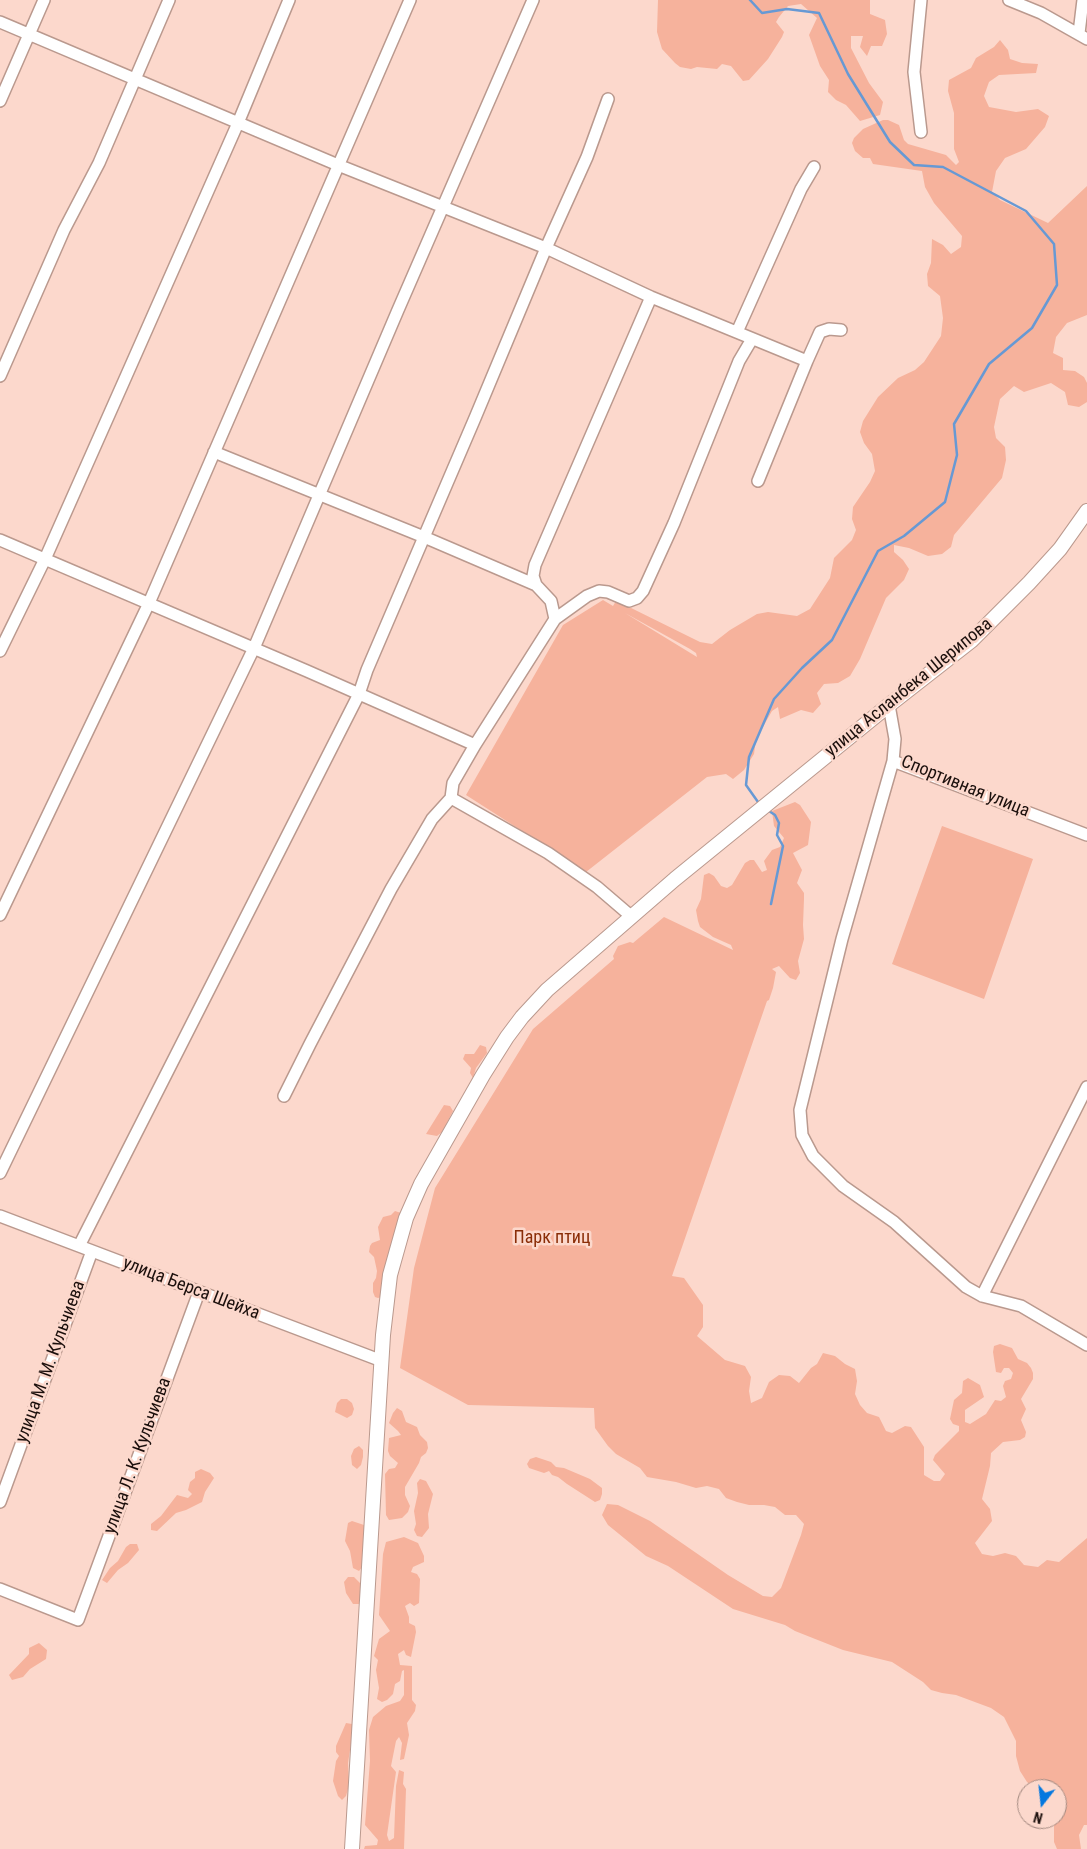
<!DOCTYPE html>
<html>
<head>
<meta charset="utf-8">
<style>
	body { margin:0 }
	#map { position:relative; width:1087px; height:1849px; overflow:hidden; background:#fcd8cc; font-family:"Roboto Condensed",sans-serif }
	canvas { display:block }
	.north { position:absolute; left:1017px; top:1779px; width:50px; height:50px; box-sizing:border-box; background:#fcd8cc; border:1px solid #a2887f; border-radius:50%; rotate:196deg; font-size:14px; font-weight:700; line-height:20px; text-align:center; color:#1b0f0c }
	.north::after { content:''; display:block; margin:auto; width:18px; height:22px; background:#0478df; clip-path:polygon(50% 0,100% 100%,50% 72%,0 100%) }
</style>
</head>
<body>
<div id="map">
<canvas width="1087" height="1849"></canvas>
<div class="north">N</div>
</div>
<script>
const ctx = document.querySelector('canvas').getContext('2d');
ctx.lineJoin = 'round';
function fill(path, color) { ctx.fillStyle = color; ctx.fill(path, 'evenodd'); }
const shape = rows => new Path2D(rows.map(r => 'M' + r).join(''));
function stroke(path, color, width, dash) { ctx.strokeStyle = color; ctx.lineWidth = width; ctx.lineCap = dash ? 'butt' : 'round'; ctx.setLineDash(dash || []); ctx.stroke(path); }
function label(font, color, halo, rows, align = 'center') {
  ctx.font = font + ' "Roboto Condensed",sans-serif'; ctx.lineWidth = 5; ctx.setLineDash([]); ctx.textBaseline = 'middle'; ctx.strokeStyle = halo; ctx.fillStyle = color; for (const [text, x, y, turn = 0] of rows) {
    ctx.save(); ctx.translate(x, y); ctx.rotate((+turn || 0) * Math.PI / 180); ctx.textAlign = isNaN(turn) ? turn : align; if (halo) ctx.strokeText(text, 0, 0); ctx.fillText(text, 0, 0); ctx.restore();
  }
}
fill(shape([
	[658,0,870,0,870,14,885,20,887,34,882,46,871,46,867,56,860,47,863,36,851,36,851,48,869,83,883,102,880,115,860,121,846,105,836,100,828,92,829,80,820,66,809,35,817,18,801,4,788,6,779,17,776,22,784,32,782,37,768,59,749,80,743,81,731,66,722,64,717,69,697,67,691,69,680,67,675,63,662,49,657,32],
	[1000,40,1008,50,1010,59,1022,63,1038,64,1036,73,999,75,989,82,984,96,989,107,1016,112,1038,109,1049,116,1045,127,1026,149,1005,158,996,171,992,192,1000,200,1048,223,1087,186,1087,315,1067,323,1056,337,1053,353,1063,358,1063,370,1075,371,1084,377,1087,383,1087,402,1079,407,1068,405,1065,392,1051,383,1024,392,1014,386,1000,399,994,427,996,438,1005,447,1006,460,1002,478,954,535,951,547,942,554,928,556,909,548,894,545,894,552,903,560,909,569,904,580,886,598,860,659,850,676,838,683,824,684,817,693,821,704,813,713,801,710,780,719,778,707,772,711,756,739,754,754,744,770,733,779,726,774,707,777,586,872,466,795,563,625,603,600,613,606,616,601,623,604,700,642,712,644,730,630,757,614,768,612,797,616,810,609,830,578,834,558,852,540,856,530,852,519,853,507,870,482,875,471,872,454,864,443,860,432,863,421,878,397,898,378,915,370,924,362,941,336,943,318,940,296,928,286,927,274,931,263,932,239,943,245,951,254,961,247,962,236,934,203,925,187,922,171,873,164,870,158,863,158,855,151,852,143,854,138,863,129,883,120,888,120,899,125,904,140,908,144,946,155,956,165,959,162,954,149,954,113,948,91,949,80,971,68,976,58,994,47],
	[625,613,690,649,696,653,697,657],
	[795,802,800,805,811,822,808,845,793,853,802,870,797,883,804,893,804,899,803,925,804,939,798,961,800,973,796,980,790,978,779,966,772,969,776,972,773,988,769,1000,767,1001,672,1276,684,1278,703,1305,703,1327,697,1336,725,1360,745,1366,751,1377,749,1391,751,1403,762,1398,769,1382,779,1375,790,1376,799,1383,811,1368,817,1364,823,1353,835,1356,845,1364,855,1369,857,1381,855,1394,860,1405,867,1413,879,1417,886,1431,892,1433,905,1426,911,1427,924,1447,924,1475,934,1481,940,1481,945,1474,933,1460,935,1455,959,1431,959,1426,953,1424,950,1419,954,1400,962,1393,963,1381,968,1378,980,1385,984,1397,965,1410,965,1422,970,1424,986,1414,995,1400,1001,1401,1006,1397,1003,1386,1005,1381,1011,1379,1013,1373,1009,1368,1004,1368,1001,1373,996,1372,993,1352,994,1346,1000,1344,1012,1348,1018,1359,1027,1363,1031,1368,1033,1373,1033,1379,1021,1399,1026,1409,1021,1420,1026,1432,1025,1437,1020,1440,1003,1442,991,1453,990,1466,982,1499,990,1509,992,1521,975,1543,982,1554,993,1556,1005,1553,1016,1556,1024,1565,1038,1567,1047,1560,1059,1562,1087,1538,1087,1825,1084,1825,1079,1835,1081,1849,1057,1849,1054,1842,1054,1819,1057,1819,1057,1789,1036,1789,1027,1782,1020,1771,1016,1756,1016,1741,1004,1717,991,1708,956,1695,942,1693,931,1690,923,1682,892,1662,843,1650,795,1631,785,1625,733,1609,668,1566,646,1556,608,1525,602,1515,607,1504,618,1505,650,1521,728,1575,763,1596,772,1597,781,1588,801,1535,804,1524,796,1515,785,1515,775,1507,764,1505,749,1505,737,1502,726,1498,719,1489,707,1486,696,1488,676,1482,647,1477,640,1468,616,1454,608,1446,595,1428,594,1408,468,1405,400,1368,414,1268,435,1188,533,1029,614,959,613,956,618,946,630,942,633,943,664,917,733,950,731,945,713,937,700,927,698,921,696,910,701,899,704,875,709,873,714,876,721,886,727,888,732,885,745,863,750,860,754,860,762,872,767,870,764,861,772,850,780,847,784,838,774,826,772,811],
	[942,826,1033,859,984,999,892,964],
	[480,1045,486,1047,487,1053,476,1068,473,1078,470,1073,471,1068,463,1059,465,1054,474,1054],
	[444,1105,450,1106,453,1111,442,1132,437,1136,426,1134],
	[395,1211,401,1213,404,1219,387,1260,386,1271,383,1277,384,1291,381,1297,378,1298,375,1297,373,1292,373,1283,376,1278,377,1271,374,1257,369,1252,370,1246,372,1243,380,1240,378,1227,383,1217,391,1215],
	[341,1399,347,1399,352,1403,354,1409,352,1415,347,1418,335,1412,337,1403],
	[397,1408,402,1411,406,1422,417,1427,420,1435,427,1442,428,1448,426,1453,421,1457,419,1463,405,1487,405,1495,410,1506,408,1512,402,1518,389,1520,386,1515,385,1474,389,1469,395,1468,398,1463,390,1456,388,1451,389,1438,401,1435,398,1431,389,1423,393,1413],
	[359,1446,363,1450,363,1457,361,1465,357,1469,352,1465,351,1456,354,1449],
	[536,1457,551,1462,556,1467,564,1468,590,1479,602,1488,602,1494,600,1500,595,1502,567,1484,558,1477,552,1475,549,1471,544,1473,529,1468,527,1464,530,1459],
	[201,1469,210,1473,214,1478,205,1492,202,1502,186,1510,176,1513,157,1531,151,1530,151,1524,161,1516,177,1495,188,1498,192,1494,188,1490,190,1482,195,1478,195,1472],
	[420,1479,426,1481,433,1494,428,1514,429,1528,422,1537,417,1536,414,1530,416,1524,414,1511,418,1493,417,1483],
	[352,1521,364,1525,367,1531,363,1548,363,1566,359,1571,353,1568,350,1551,345,1541,348,1523],
	[404,1537,418,1543,424,1556,424,1562,413,1567,411,1572,417,1574,420,1579,419,1603,414,1606,410,1603,405,1606,409,1617,409,1623,415,1626,416,1632,411,1657,406,1655,404,1650,398,1654,400,1665,412,1666,412,1700,416,1705,415,1711,407,1723,409,1735,404,1759,400,1760,402,1743,399,1737,396,1741,391,1766,396,1772,387,1835,389,1841,394,1838,396,1786,399,1770,404,1772,403,1784,406,1789,404,1849,364,1849,365,1846,377,1845,378,1840,365,1825,370,1761,369,1730,373,1717,386,1706,400,1701,404,1695,404,1670,402,1671,400,1681,395,1684,393,1694,387,1700,382,1702,377,1699,379,1688,376,1670,378,1660,374,1656,379,1639,390,1631,379,1615,383,1554,386,1542],
	[130,1544,137,1544,139,1550,128,1563,118,1570,107,1583,102,1580,110,1568,118,1561,126,1547],
	[348,1577,354,1577,361,1584,362,1594,359,1604,353,1604,346,1593,344,1582],
	[39,1643,47,1650,46,1659,30,1669,23,1677,12,1680,9,1675,29,1654,29,1648],
	[346,1723,352,1724,353,1730,348,1763,349,1785,346,1796,342,1800,338,1796,333,1781,336,1761,339,1756,336,1752,336,1746]
]), '#f6b29c');
stroke(shape([
	[750,0,762,13,787,9,819,13,848,74,890,142,914,165,943,167,1026,211,1054,244,1057,285,1032,328,989,364,954,424,957,455,945,502,904,536,878,551,832,640,802,668,774,699,749,757,746,785,758,802],
	[769,811,775,815,779,823,777,835,783,846,771,904]
]), '#6799d4', 2.5);
const minor = shape([
	[1009,0,1041,13,1087,39],
	[0,22,338,165,546,248,651,297,807,361],
	[1079,33,1083,0],
	[0,101,44,0],
	[921,132,914,72,921,0],
	[737,332,801,189,814,167],
	[0,376,64,230,99,163,169,0],
	[214,452,424,537,536,585],
	[758,481,807,361,820,332,829,329,841,330],
	[0,540,307,671,475,745],
	[555,619,551,601,536,585,533,576,535,565,651,297],
	[0,651,45,559,124,381,238,123,289,0],
	[889,705,895,739,893,761,1087,835],
	[893,761,842,939,800,1110,802,1135,813,1156,843,1186,894,1222,966,1287,982,1296,1021,1306,1087,1345],
	[451,798,548,853,597,887,632,917],
	[0,915,149,603,410,0],
	[284,1096,310,1044,391,889,432,819,451,798,453,783,475,745,555,619,587,596,599,591,608,592,629,601,637,598,643,591,674,523,739,361,752,339],
	[0,1173,254,648,398,310,533,0],
	[0,1216,382,1361],
	[79,1246,359,694,367,670,475,418,546,248,587,157,608,99],
	[982,1296,1087,1087],
	[0,1502,92,1251],
	[0,1589,78,1620,199,1292]
]);
const major = shape([
	[352,1849,383,1335,390,1275,406,1218,421,1184,483,1075,507,1037,522,1017,547,990,675,879,889,705,971,641,1029,583,1060,549,1087,511]
]);
stroke(minor, '#ba998e', 14);
stroke(major, '#ba998e', 16);
stroke(minor, '#fff', 11);
stroke(major, '#fff', 14);
label('18px', '#1b0f0c', '#fcd8cc', [
	["улица Асланбека Шерипова",909,688,-39],
	["Спортивная улица",965,787,22],
	["улица Берса Шейха",191,1289,21],
	["улица М. М. Кульчиева",51,1362,-70],
	["улица Л. К. Кульчиева",138,1456,-70]
]);
label('18px', '#8a2d07', '#fcd8cc', [
	["Парк птиц",552,1238]
]);
</script>
</body>
</html>
